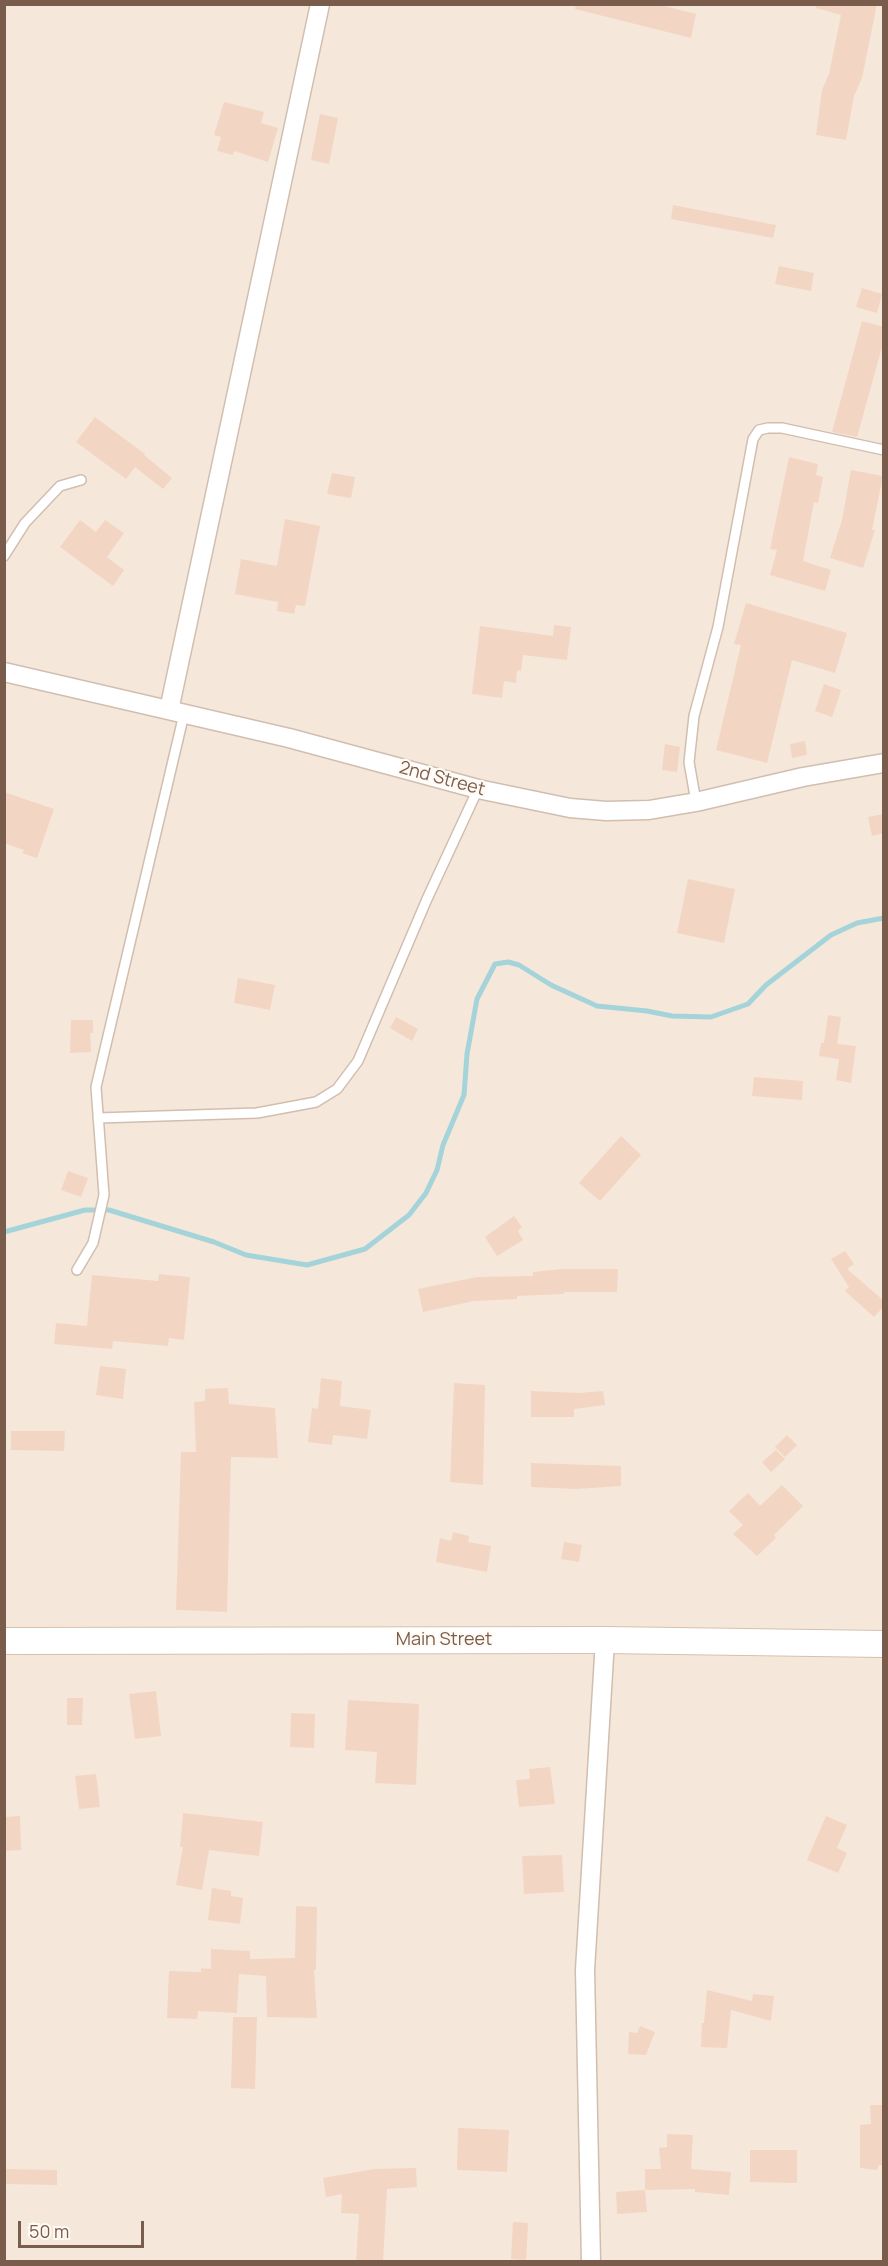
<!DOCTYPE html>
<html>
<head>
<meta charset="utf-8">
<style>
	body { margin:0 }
	#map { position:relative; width:888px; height:2266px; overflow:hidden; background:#fdf6ec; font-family:Manrope,sans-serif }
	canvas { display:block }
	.frame { position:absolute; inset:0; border:6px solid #7a5c4d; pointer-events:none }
	.scale { position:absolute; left:18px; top:2221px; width:126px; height:27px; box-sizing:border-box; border:3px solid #7a5c4d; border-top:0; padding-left:8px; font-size:18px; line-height:21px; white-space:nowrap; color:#7a5c4d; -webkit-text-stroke:4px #fffaf3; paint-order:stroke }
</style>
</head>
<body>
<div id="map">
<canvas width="888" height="2266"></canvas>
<div class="frame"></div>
<div class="scale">50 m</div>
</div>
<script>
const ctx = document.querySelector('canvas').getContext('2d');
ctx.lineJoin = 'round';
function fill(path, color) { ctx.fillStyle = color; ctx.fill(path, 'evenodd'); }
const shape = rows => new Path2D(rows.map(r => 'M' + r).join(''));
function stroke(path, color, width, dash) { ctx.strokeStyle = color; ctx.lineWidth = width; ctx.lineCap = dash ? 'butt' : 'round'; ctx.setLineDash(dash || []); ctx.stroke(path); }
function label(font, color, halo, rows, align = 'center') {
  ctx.font = font + ' Manrope,sans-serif'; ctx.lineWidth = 4.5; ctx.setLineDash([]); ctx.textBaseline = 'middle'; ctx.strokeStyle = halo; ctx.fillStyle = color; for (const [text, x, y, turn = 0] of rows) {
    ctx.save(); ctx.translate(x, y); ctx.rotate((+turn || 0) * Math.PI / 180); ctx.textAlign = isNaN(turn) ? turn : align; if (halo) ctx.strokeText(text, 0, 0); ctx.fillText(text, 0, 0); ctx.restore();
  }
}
fill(shape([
	[5,5,883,5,883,2261,5,2261]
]), '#f5e8da');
stroke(shape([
	[4,1232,85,1210,109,1210,214,1242,246,1255,307,1265,365,1249,409,1215,426,1193,437,1170,443,1145,464,1095,467,1054,477,999,495,964,508,962,519,965,551,985,597,1006,647,1011,672,1016,711,1017,748,1004,766,985,831,935,857,923,884,918]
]), '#a5d3da', 5);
fill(shape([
	[576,4,656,4,696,14,691,38,575,9],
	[817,4,877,4,862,78,854,96,846,140,816,135,822,90,829,74,841,15,816,8],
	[224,102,264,112,261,123,278,128,268,162,234,151,233,155,217,151,221,137,214,135],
	[320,114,338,118,329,164,311,160],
	[673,205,776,225,773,238,671,219],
	[779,266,814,273,811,291,775,284],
	[862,288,882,294,877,313,856,307],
	[862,321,884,327,884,340,857,437,832,432],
	[95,417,145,454,144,455,172,478,163,489,135,467,126,479,76,442],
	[789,457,818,464,816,475,823,477,818,503,814,502,803,561,831,570,825,591,770,575,777,550,770,549],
	[851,470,883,476,872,530,875,530,863,568,830,558,842,520],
	[332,473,355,477,351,498,327,494],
	[285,519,320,526,305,606,296,605,294,614,277,611,278,602,235,594,241,559,277,566],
	[80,520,96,532,105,520,124,533,107,557,124,570,113,586,60,547],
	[746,603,847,633,835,673,792,660,767,763,716,750,741,645,734,644],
	[554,625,571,627,567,660,523,655,521,671,517,670,516,683,504,681,502,698,472,694,480,626,553,636],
	[824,684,841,690,832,717,815,711],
	[805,741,807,755,792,758,790,744],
	[665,744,680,747,677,772,662,770],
	[4,792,54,809,37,858,22,853,24,850,4,843],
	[884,814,884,833,872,836,868,817],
	[688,879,735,889,724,943,677,933],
	[238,978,275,985,270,1010,234,1003],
	[828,1015,841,1017,837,1044,856,1046,851,1083,836,1080,839,1059,819,1056,821,1043,824,1043],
	[396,1017,418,1029,412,1041,390,1028],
	[71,1020,93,1020,93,1033,90,1033,91,1052,70,1053],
	[754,1077,803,1081,802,1100,752,1096],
	[621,1136,641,1155,600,1201,579,1183],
	[68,1171,88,1178,81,1197,61,1190],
	[514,1216,522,1227,518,1231,523,1240,497,1256,485,1237],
	[845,1251,854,1264,847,1269,884,1301,884,1306,874,1317,845,1291,849,1287,831,1259],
	[562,1269,618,1269,617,1292,564,1292,564,1294,517,1296,517,1299,474,1301,423,1312,418,1289,477,1277,533,1276,533,1272],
	[159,1274,190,1277,184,1340,169,1338,168,1346,113,1341,112,1349,54,1344,56,1323,87,1326,92,1275,158,1281],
	[100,1366,126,1369,123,1399,96,1395],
	[321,1378,342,1381,340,1406,371,1410,367,1439,333,1435,332,1445,308,1442,312,1408,318,1409],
	[454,1383,485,1385,483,1485,450,1482],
	[228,1388,229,1404,275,1408,278,1458,231,1457,227,1612,176,1610,181,1452,196,1452,194,1402,205,1401,205,1389],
	[531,1391,579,1393,603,1391,605,1405,574,1409,574,1417,531,1417],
	[11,1431,65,1431,64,1451,11,1450],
	[787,1435,797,1445,785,1457,775,1447],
	[776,1450,785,1459,771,1472,762,1462],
	[531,1463,621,1466,621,1486,576,1489,531,1487],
	[782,1485,803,1506,774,1535,776,1538,757,1556,733,1534,743,1525,729,1511,748,1493,760,1506],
	[453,1532,469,1536,468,1542,491,1546,487,1572,436,1562,440,1538,451,1541],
	[564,1542,582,1545,579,1562,561,1559],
	[156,1691,161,1736,135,1739,129,1694],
	[67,1698,83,1698,82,1725,67,1725],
	[348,1700,419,1704,416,1785,375,1783,377,1752,345,1750],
	[291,1713,315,1714,314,1748,290,1747],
	[550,1767,555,1804,519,1807,516,1780,530,1779,529,1769],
	[96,1774,100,1807,79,1809,75,1776],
	[183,1813,263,1822,259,1856,209,1850,202,1890,176,1885,183,1847,180,1847],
	[20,1816,21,1850,4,1851,4,1817],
	[826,1816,847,1825,837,1848,847,1853,838,1873,807,1860],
	[562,1855,564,1892,524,1894,522,1856],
	[212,1888,231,1891,231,1896,243,1898,240,1924,208,1920],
	[296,1906,317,1907,316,1970,314,1970,317,2018,267,2017,266,1976,239,1974,237,2013,198,2011,197,2019,167,2018,169,1971,201,1972,201,1968,211,1969,211,1949,250,1951,250,1959,295,1958],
	[707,1990,752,2001,753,1994,774,1996,771,2021,731,2010,727,2048,701,2047,702,2023,704,2023],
	[233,2017,257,2017,255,2089,231,2088],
	[640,2026,655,2032,646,2055,628,2054,629,2032,637,2033],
	[870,2105,884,2105,884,2165,879,2165,877,2170,860,2168,860,2125,871,2124],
	[458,2128,509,2130,507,2172,457,2170],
	[667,2134,693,2135,691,2169,731,2172,729,2195,695,2192,695,2189,645,2190,645,2169,661,2169,659,2148,667,2147],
	[750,2150,797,2150,797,2183,750,2182],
	[416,2168,417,2187,387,2189,383,2262,356,2262,359,2214,341,2213,342,2194,326,2197,323,2178,374,2169],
	[4,2169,57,2170,57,2185,4,2184],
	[645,2190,647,2212,617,2214,616,2192],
	[513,2222,528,2223,526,2260,511,2259]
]), '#f3d5c3');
const lane = shape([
	[4,556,25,523,60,486,81,480],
	[696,802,689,762,694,716,718,627,753,439,759,430,768,428,782,428,884,450],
	[98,1118,257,1113,316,1102,337,1089,358,1061,427,899,478,789],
	[77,1270,93,1243,104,1195,96,1087,184,714]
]);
const street = shape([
	[4,672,289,738,478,789,570,808,606,811,649,810,696,802,803,777,884,763],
	[169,710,320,4],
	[591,2262,585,1970,605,1640]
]);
const secondary = shape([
	[4,1641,605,1640,884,1644]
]);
stroke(lane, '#d1beb0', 12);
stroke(street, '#d1beb0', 21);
stroke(secondary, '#d6c0b0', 28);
stroke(lane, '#fff', 9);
stroke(street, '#fff', 18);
stroke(secondary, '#fff', 26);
label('18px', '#7a5c4d', '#fffaf3', [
	["2nd Street",442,779,15],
	["Main Street",444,1640]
]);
</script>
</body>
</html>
